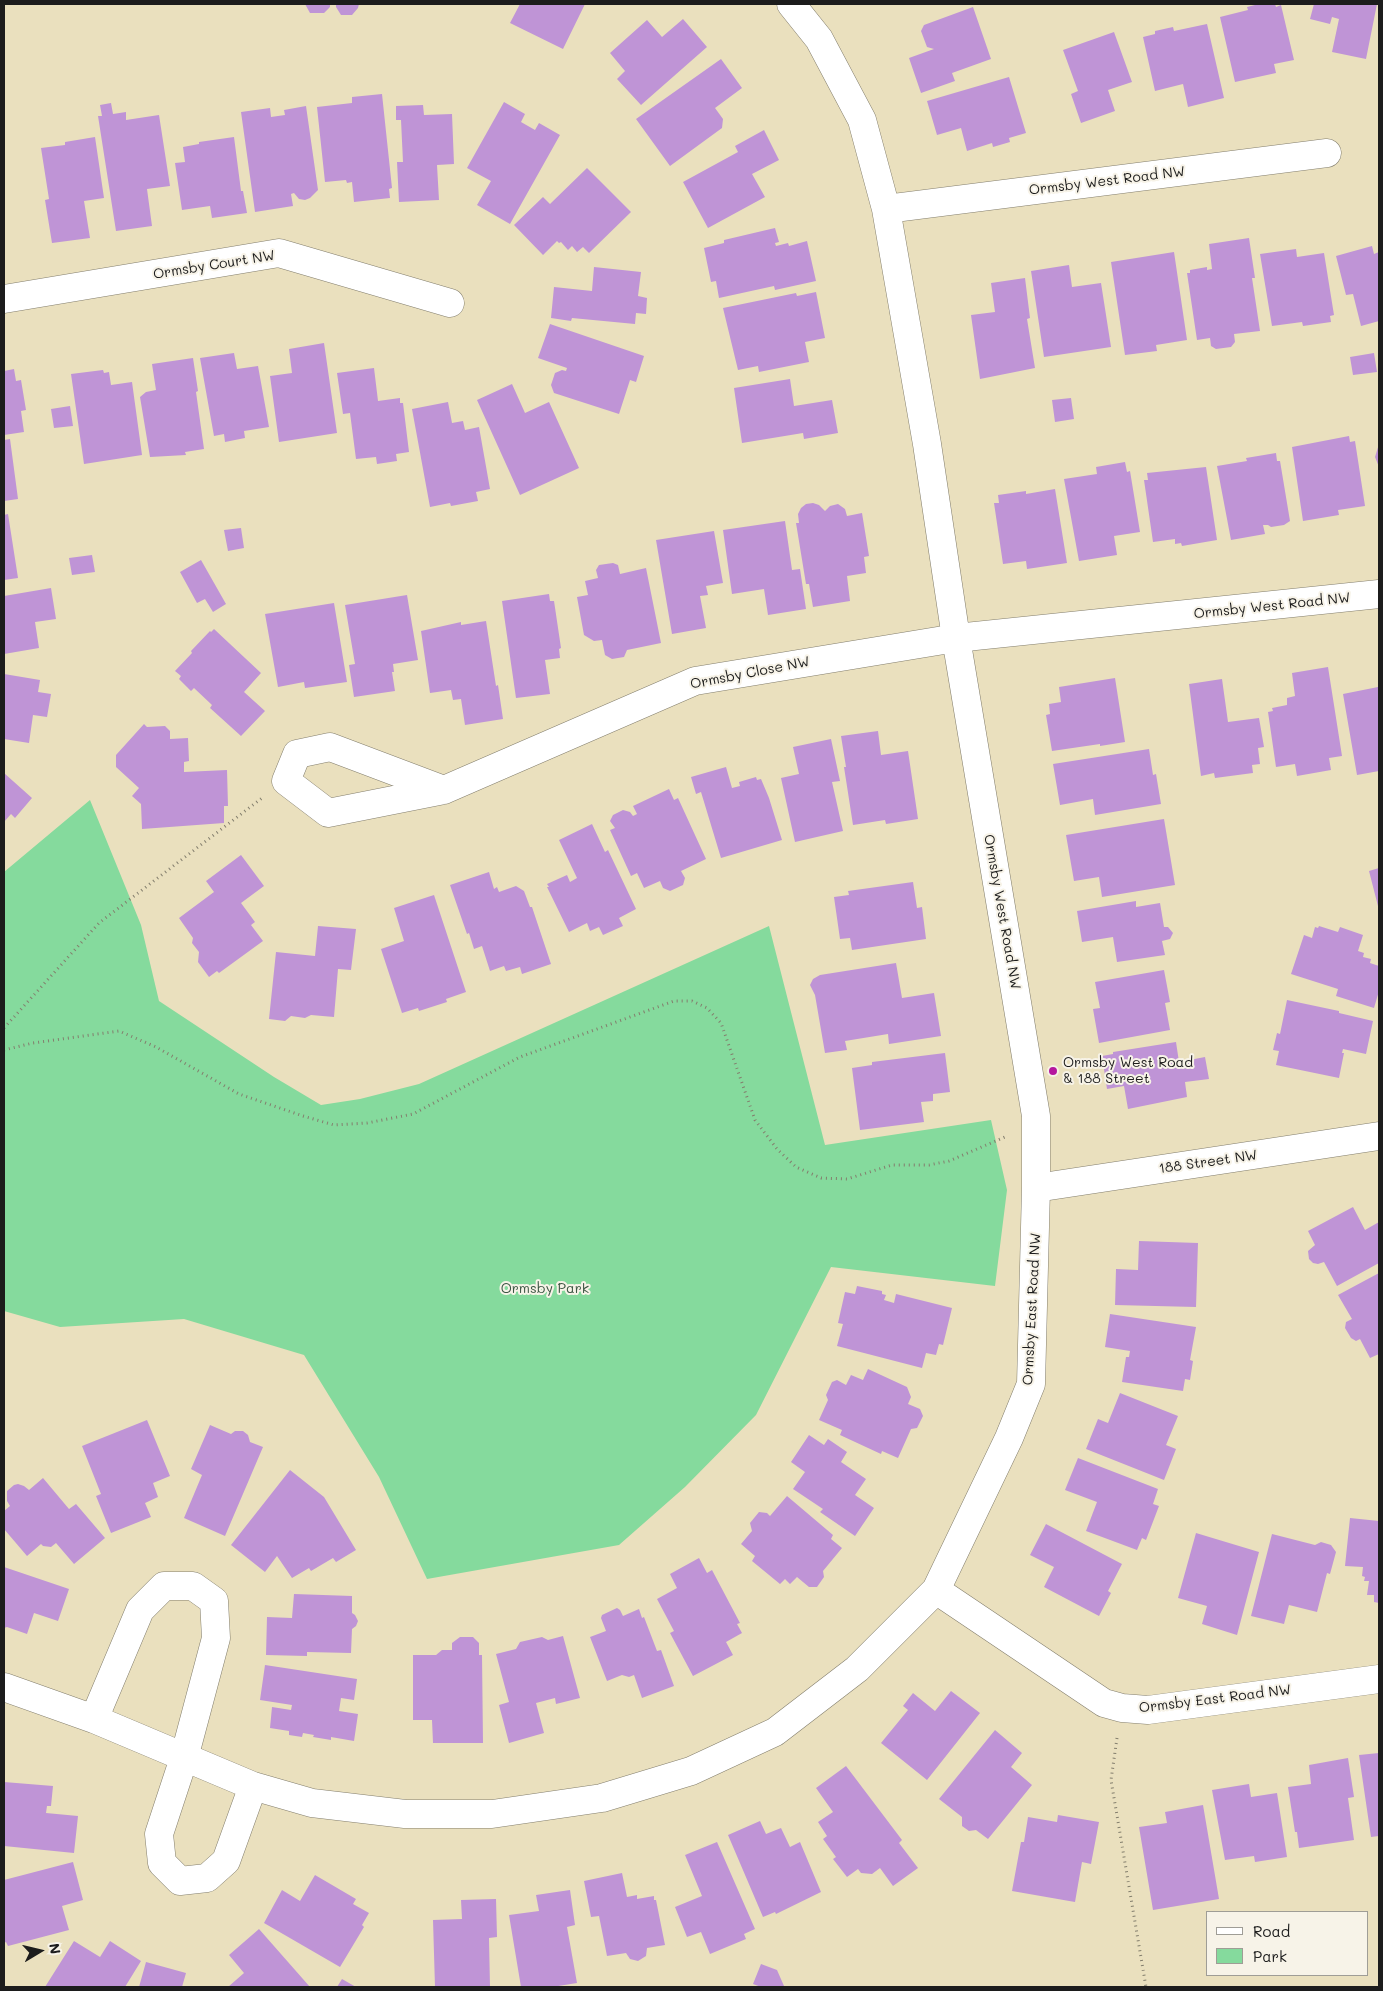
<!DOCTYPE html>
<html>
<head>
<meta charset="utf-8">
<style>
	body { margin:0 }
	#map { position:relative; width:1383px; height:1991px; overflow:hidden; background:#eae0be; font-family:Mali,sans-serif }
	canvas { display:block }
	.frame { position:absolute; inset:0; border:5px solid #1c1c1c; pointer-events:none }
	.legend { position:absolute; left:1206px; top:1911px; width:162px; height:65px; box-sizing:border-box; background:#f7f3e8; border:1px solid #9f9d96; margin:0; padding:6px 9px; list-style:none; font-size:15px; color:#1c1c1c }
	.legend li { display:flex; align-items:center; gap:10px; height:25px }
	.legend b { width:25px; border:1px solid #9f9d96 }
	.north { position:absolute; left:15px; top:1926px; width:50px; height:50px; -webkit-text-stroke:4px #f7f3e8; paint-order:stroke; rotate:81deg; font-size:14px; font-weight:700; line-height:20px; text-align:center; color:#1c1c1c }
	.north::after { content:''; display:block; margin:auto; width:18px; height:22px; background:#1c1c1c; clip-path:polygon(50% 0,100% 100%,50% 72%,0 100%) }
</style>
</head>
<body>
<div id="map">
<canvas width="1383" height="1991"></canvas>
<div class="frame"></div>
<ul class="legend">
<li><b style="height:6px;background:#fff"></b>Road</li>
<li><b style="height:14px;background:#85da9d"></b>Park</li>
</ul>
<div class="north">N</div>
</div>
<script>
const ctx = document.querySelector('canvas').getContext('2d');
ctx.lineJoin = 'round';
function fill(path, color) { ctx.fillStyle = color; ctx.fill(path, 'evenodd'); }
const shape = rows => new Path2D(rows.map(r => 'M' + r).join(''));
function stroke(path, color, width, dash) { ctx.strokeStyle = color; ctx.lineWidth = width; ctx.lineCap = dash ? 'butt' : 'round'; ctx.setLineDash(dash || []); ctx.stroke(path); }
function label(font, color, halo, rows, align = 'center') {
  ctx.font = font + ' Mali,sans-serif'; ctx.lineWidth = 4; ctx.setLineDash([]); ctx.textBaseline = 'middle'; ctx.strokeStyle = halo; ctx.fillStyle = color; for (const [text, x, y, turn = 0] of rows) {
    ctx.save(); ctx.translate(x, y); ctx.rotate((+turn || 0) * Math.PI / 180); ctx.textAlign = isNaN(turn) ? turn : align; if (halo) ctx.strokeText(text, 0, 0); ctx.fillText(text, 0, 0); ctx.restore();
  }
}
fill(shape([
	[90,800,141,925,159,1001,274,1077,321,1105,360,1099,419,1084,769,926,825,1145,991,1120,1007,1190,995,1286,831,1267,756,1415,685,1487,619,1545,427,1579,379,1477,304,1355,184,1319,60,1327,4,1311,4,872]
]), '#85da9d');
fill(shape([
	[305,4,330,4,330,7,324,13,310,13],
	[336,4,359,4,358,8,352,15,341,15,336,7],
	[520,4,585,4,563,49,510,23],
	[1259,4,1275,4,1276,7,1281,5,1294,60,1274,64,1276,73,1235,82,1220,17,1248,10,1247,7],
	[1314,4,1377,4,1366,59,1332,52,1339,19,1332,17,1330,24,1310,19],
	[973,7,991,59,952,73,955,81,921,93,909,58,934,49,927,47,921,31,924,25],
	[683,19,707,47,641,105,617,79,625,71,610,53,647,20,662,37],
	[1207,24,1224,98,1188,107,1183,84,1155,91,1143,37,1155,34,1155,31,1173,27,1174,31],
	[1114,32,1132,82,1108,90,1115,111,1081,123,1071,94,1078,91,1063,50],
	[721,59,742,88,715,108,723,119,722,128,670,166,636,119],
	[1009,77,1026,133,1009,138,1010,142,993,147,992,143,967,151,961,128,937,135,927,101],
	[382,94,392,188,389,189,390,198,354,202,352,182,347,183,346,180,325,182,317,107,352,103,352,97],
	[504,102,525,114,521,122,535,130,539,123,560,135,510,224,477,205,491,181,467,168],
	[111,103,113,114,126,112,126,120,159,115,170,186,147,189,152,226,116,231,98,116,102,116,100,105],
	[423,105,424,115,452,114,454,164,437,165,439,200,399,202,397,162,403,162,401,120,396,120,396,106],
	[306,106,318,190,310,198,305,200,299,199,294,193,291,194,293,206,255,212,241,112,270,108,271,117,285,115,284,110],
	[764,130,779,160,752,174,765,197,708,228,683,182,738,152,735,146],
	[95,137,104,198,84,201,90,238,52,243,45,200,49,199,41,148,65,145,65,142],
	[234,137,241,191,243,191,247,213,212,218,210,206,182,210,175,163,185,162,183,147,199,144,199,142],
	[587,168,631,212,589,253,583,247,577,252,572,246,568,250,561,242,559,243,557,241,543,255,514,225,543,197,550,204],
	[775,228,779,242,775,243,776,246,788,243,789,246,807,241,816,281,775,290,774,286,719,298,716,281,711,282,704,248,724,243,724,240],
	[1249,238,1255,278,1252,278,1260,331,1234,334,1235,342,1231,347,1216,349,1211,346,1210,338,1197,340,1187,273,1190,273,1190,270,1207,267,1207,270,1212,269,1209,244],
	[1372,246,1374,254,1379,252,1379,321,1361,326,1353,294,1346,295,1336,256],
	[1296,249,1297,257,1324,253,1334,315,1330,316,1331,322,1303,326,1302,322,1272,326,1260,254],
	[1174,252,1187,340,1156,345,1157,351,1125,355,1111,262],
	[1069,265,1072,287,1101,283,1111,347,1044,357,1031,271],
	[594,267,641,272,638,296,647,298,646,314,636,313,635,324,572,318,571,321,551,318,554,287,592,291],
	[1025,278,1030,318,1027,319,1035,368,980,379,971,315,995,312,991,283],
	[816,292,825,338,805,342,809,362,759,372,758,366,738,370,723,308,796,293,797,296],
	[550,324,644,356,636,382,630,380,619,414,554,393,551,385,555,373,562,370,566,371,567,368,538,358],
	[324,343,337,433,279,442,270,376,292,373,289,349],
	[234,353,237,369,258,366,269,427,244,431,245,438,225,442,224,434,214,436,200,358],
	[1374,353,1377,372,1353,375,1350,357],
	[193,358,198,391,196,392,204,449,185,452,186,455,150,457,140,397,146,392,156,390,152,364],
	[374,368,378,401,400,398,400,403,403,403,409,452,396,454,397,461,377,464,376,457,356,459,350,413,343,414,337,373],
	[14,369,16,381,21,380,26,410,21,411,24,432,4,435,4,371],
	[103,370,104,373,109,372,111,385,132,382,142,455,84,464,71,374],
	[790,379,794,406,832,400,838,433,804,439,803,433,742,443,734,388],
	[512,384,525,413,549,402,579,468,520,495,477,400],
	[1071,398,1074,419,1055,422,1052,400],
	[448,402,452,423,463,421,465,430,479,427,490,489,476,492,478,501,451,506,450,503,430,507,412,409],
	[70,406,73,426,54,428,51,409],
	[1349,436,1350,442,1355,441,1365,506,1338,510,1339,515,1303,521,1292,447],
	[10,439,18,499,4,501,4,440],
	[1379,444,1379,467,1375,457],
	[1276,453,1277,461,1280,461,1290,521,1284,525,1271,527,1268,525,1263,525,1265,534,1231,540,1217,466,1247,461,1246,458],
	[1125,462,1127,472,1130,471,1140,532,1114,536,1117,555,1079,561,1064,479,1097,474,1096,467],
	[1206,467,1217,540,1182,546,1181,543,1175,544,1175,539,1153,542,1144,480,1148,480,1147,473],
	[1055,489,1067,563,1027,569,1026,561,1003,564,994,503,999,503,998,495,1026,491,1026,494],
	[813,503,819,505,825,511,830,506,838,504,845,509,847,516,862,513,869,556,864,557,866,573,847,576,850,601,813,607,809,584,806,584,796,523,799,523,798,514,801,508,806,504],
	[8,514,18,578,4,580,4,515],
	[785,521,792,570,800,569,806,609,768,615,764,589,732,594,723,530],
	[241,528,244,548,228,551,224,530],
	[714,531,723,583,706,586,708,595,700,596,706,628,672,634,656,540],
	[92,555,95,572,72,575,69,558],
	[201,560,226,604,213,612,205,599,197,603,180,572],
	[613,563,618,565,620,574,646,568,661,643,627,650,624,657,612,659,605,655,602,640,594,641,584,635,577,597,588,595,585,581,598,578,596,570,599,565],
	[51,588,56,619,35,622,39,648,4,654,4,596],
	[549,594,550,601,554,601,561,648,559,649,560,658,545,660,550,694,516,698,502,601],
	[407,595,418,660,393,664,394,672,392,672,395,691,354,697,349,665,355,664,345,605],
	[334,603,347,682,305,688,304,682,278,687,265,614],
	[486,621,496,686,498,685,503,719,465,725,461,699,453,700,451,690,430,693,421,631,461,622,461,625],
	[214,629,261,673,244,692,265,711,241,736,210,708,212,705,194,688,191,691,179,679,181,676,175,671,192,653,191,651,210,631,211,632],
	[1328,667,1342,756,1329,758,1331,770,1297,776,1295,764,1276,767,1268,712,1273,711,1272,708,1287,705,1287,698,1295,696,1292,673],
	[4,674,40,680,38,692,51,694,47,717,33,715,29,743,4,739],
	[1115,678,1125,742,1100,746,1100,744,1052,751,1046,715,1050,714,1049,704,1061,702,1059,687],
	[1222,679,1228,722,1259,718,1264,747,1258,748,1260,764,1252,765,1253,773,1215,778,1214,773,1201,776,1189,684],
	[1378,687,1379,771,1357,775,1343,694],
	[144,724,147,727,165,726,170,731,170,739,188,738,189,761,184,762,184,772,227,770,228,806,224,806,224,823,142,829,141,804,132,796,139,788,116,767,116,755],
	[878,731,881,755,908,751,918,819,886,824,885,820,853,825,844,767,846,767,841,736],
	[831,739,840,781,832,782,843,831,795,842,781,778,799,774,793,747],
	[1149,749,1153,775,1156,774,1161,804,1095,815,1093,799,1060,805,1053,764],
	[726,767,732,788,740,786,739,782,756,777,757,780,761,779,769,798,782,840,721,858,701,792,696,794,691,777],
	[4,773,32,798,15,818,11,814,4,822],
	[669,789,674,800,678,798,706,859,681,871,685,878,683,885,670,891,663,888,660,881,644,888,637,873,631,876,610,830,615,828,610,821,613,815,623,810,630,812,633,816,637,814,633,806],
	[1164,819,1175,885,1102,897,1099,877,1074,881,1066,835],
	[592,824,605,852,608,850,636,909,619,918,623,926,603,935,599,927,590,931,587,923,569,932,547,887,549,887,547,884,567,875,570,882,577,878,559,840],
	[241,855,264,886,241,903,255,922,251,925,263,941,219,973,217,971,209,977,198,962,199,952,192,943,193,938,179,918,214,892,206,881],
	[1379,868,1379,910,1369,871],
	[489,872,494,889,497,887,499,892,516,886,524,891,530,907,532,907,551,964,522,974,520,967,506,971,504,966,490,971,482,946,474,949,469,933,467,934,450,885],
	[913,882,917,908,922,907,926,939,852,950,850,938,840,939,834,897,849,895,848,891],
	[434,895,466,992,446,999,447,1002,419,1011,418,1008,402,1013,381,949,404,941,394,908],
	[1136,901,1136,907,1160,903,1164,927,1168,927,1173,933,1170,939,1162,941,1165,955,1117,962,1113,937,1082,942,1077,911],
	[318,926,356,929,351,970,338,969,334,1017,311,1015,305,1018,291,1016,285,1021,269,1019,276,952,315,956],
	[1319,926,1338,932,1340,927,1363,935,1358,951,1364,953,1363,957,1371,959,1370,963,1379,966,1379,991,1374,1008,1336,996,1338,989,1291,974,1304,935,1312,938,1315,927,1318,928],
	[896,963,902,998,934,993,941,1036,889,1044,888,1034,845,1041,847,1050,825,1053,815,995,810,985,813,979,820,975],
	[1164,970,1170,1002,1165,1003,1170,1030,1099,1043,1093,1009,1100,1008,1095,982],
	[1287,1000,1339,1011,1339,1013,1373,1021,1366,1054,1343,1049,1342,1053,1344,1053,1339,1078,1276,1065,1279,1051,1273,1050,1277,1033,1280,1034],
	[1176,1042,1179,1062,1205,1057,1209,1079,1185,1082,1187,1097,1128,1109,1124,1086,1107,1089,1102,1056,1113,1054,1113,1052],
	[945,1053,950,1092,933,1094,933,1101,921,1102,924,1122,860,1130,852,1068,872,1065,872,1062],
	[1353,1207,1365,1230,1379,1222,1379,1263,1337,1286,1324,1262,1318,1264,1313,1263,1309,1259,1308,1251,1315,1245,1308,1231],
	[1139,1241,1198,1243,1196,1307,1115,1305,1116,1269,1138,1270],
	[1379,1273,1379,1354,1370,1358,1360,1339,1356,1341,1351,1338,1345,1328,1346,1322,1352,1319,1338,1295],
	[857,1286,882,1291,882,1294,886,1295,884,1300,894,1303,896,1294,952,1308,943,1345,939,1344,936,1355,926,1353,922,1368,837,1346,843,1324,838,1323,845,1292,855,1294],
	[1110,1314,1196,1327,1190,1360,1193,1361,1190,1380,1185,1379,1183,1391,1122,1382,1126,1357,1129,1357,1130,1351,1105,1347],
	[868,1369,907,1387,911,1397,908,1404,920,1409,923,1416,917,1428,911,1429,898,1458,882,1451,881,1454,840,1435,842,1430,819,1420,828,1400,826,1395,832,1382,837,1380,846,1385,851,1375,863,1380],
	[1120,1393,1178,1416,1166,1445,1176,1449,1164,1480,1086,1449,1098,1419,1108,1423],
	[147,1420,170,1476,153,1483,158,1497,145,1503,151,1517,111,1533,96,1496,101,1494,82,1446],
	[210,1425,231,1434,235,1431,243,1431,248,1435,250,1442,263,1447,225,1536,184,1518,202,1475,191,1469],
	[809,1435,824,1445,828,1439,847,1452,841,1462,866,1479,855,1495,874,1508,855,1536,820,1512,823,1509,793,1489,805,1472,791,1462],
	[1078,1458,1158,1489,1153,1504,1159,1506,1146,1540,1142,1538,1137,1550,1086,1531,1097,1502,1065,1490],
	[290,1470,324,1497,356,1550,336,1562,333,1558,311,1571,309,1568,292,1578,277,1556,265,1572,231,1545],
	[43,1478,69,1509,76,1504,105,1538,74,1564,56,1543,51,1547,43,1546,41,1544,27,1556,4,1529,4,1511,10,1506,7,1501,7,1491,14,1485,18,1484,24,1486,29,1490],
	[787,1496,833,1535,831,1539,842,1548,823,1571,824,1577,817,1587,809,1587,797,1577,790,1584,785,1579,780,1584,752,1561,755,1556,741,1544,752,1531,750,1523,759,1512,767,1513,770,1516],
	[1350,1518,1379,1521,1379,1603,1374,1602,1374,1595,1367,1595,1369,1581,1364,1581,1365,1577,1362,1576,1363,1567,1345,1566],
	[1046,1524,1122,1564,1108,1591,1111,1593,1099,1616,1044,1587,1054,1567,1030,1555],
	[1196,1533,1259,1552,1237,1635,1202,1624,1207,1606,1178,1598],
	[1272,1534,1315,1545,1321,1542,1331,1545,1336,1552,1330,1574,1327,1573,1317,1612,1289,1605,1284,1624,1251,1616],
	[699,1558,707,1573,712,1570,740,1623,737,1624,742,1633,726,1642,733,1655,693,1676,670,1633,674,1631,657,1599,677,1588,670,1574],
	[4,1567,69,1589,58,1621,34,1613,27,1634,7,1627,4,1628],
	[294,1594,352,1596,352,1613,355,1615,358,1621,356,1626,352,1629,351,1653,307,1652,307,1656,266,1655,267,1617,292,1618],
	[617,1608,620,1610,623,1616,639,1609,642,1618,644,1617,657,1651,661,1650,674,1686,642,1698,634,1675,629,1677,622,1675,607,1681,590,1637,606,1631,601,1618,602,1615],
	[563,1636,580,1698,556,1704,555,1698,536,1703,544,1733,509,1743,499,1705,509,1702,496,1654,516,1649,520,1642,542,1637,548,1640],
	[460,1637,473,1637,479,1643,479,1655,482,1655,483,1743,433,1743,432,1720,413,1720,413,1655,436,1655,442,1650,452,1650,452,1643],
	[265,1665,357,1679,354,1700,341,1698,339,1711,358,1714,354,1741,331,1737,331,1740,313,1737,314,1735,303,1733,302,1737,289,1735,289,1731,270,1728,272,1707,291,1710,292,1705,260,1700],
	[951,1691,980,1713,927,1780,881,1743,908,1710,903,1706,913,1693,935,1711],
	[995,1730,1022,1753,1011,1767,1032,1785,988,1839,976,1830,969,1831,962,1826,962,1817,939,1799],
	[1379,1753,1379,1836,1371,1837,1359,1755],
	[1348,1758,1354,1797,1348,1798,1354,1840,1299,1848,1297,1832,1295,1832,1288,1787,1311,1784,1309,1765],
	[846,1766,902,1840,899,1843,918,1868,893,1886,880,1868,872,1874,861,1873,858,1869,847,1877,833,1859,836,1857,823,1839,827,1836,818,1822,833,1812,816,1788],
	[4,1782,53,1786,51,1806,47,1806,46,1813,78,1816,74,1853,4,1846],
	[1249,1784,1251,1797,1277,1793,1287,1857,1255,1862,1254,1856,1225,1860,1212,1790],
	[1203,1805,1219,1899,1153,1910,1139,1827,1167,1823,1165,1812],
	[1058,1815,1099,1822,1091,1864,1082,1862,1075,1902,1012,1891,1021,1842,1024,1842,1028,1817,1057,1822],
	[760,1821,766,1834,781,1828,790,1847,800,1842,821,1892,776,1914,775,1912,763,1917,728,1835],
	[717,1842,755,1929,744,1934,746,1939,710,1954,701,1932,687,1937,675,1907,702,1896,685,1855],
	[73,1862,83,1900,62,1906,69,1930,8,1946,6,1942,4,1943,4,1880],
	[622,1873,627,1897,637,1895,637,1899,654,1896,654,1900,656,1900,665,1945,647,1948,646,1956,638,1961,630,1959,626,1953,607,1956,599,1916,591,1917,584,1881],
	[315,1875,356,1899,353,1904,369,1913,362,1925,364,1927,340,1967,264,1923,282,1890,300,1901],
	[570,1890,575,1925,567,1927,577,1983,552,1987,521,1987,509,1915,539,1911,536,1895],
	[496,1899,497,1937,489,1938,490,1987,435,1987,433,1920,462,1919,461,1900],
	[259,1929,310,1987,228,1987,244,1973,229,1955],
	[74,1941,100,1957,110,1941,141,1961,125,1987,45,1987],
	[146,1962,186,1973,182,1987,139,1987],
	[761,1964,777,1970,784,1986,761,1987,753,1984],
	[342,1979,356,1987,337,1987]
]), '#bf94d6');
const minor = shape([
	[886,209,1327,153],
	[4,299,279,253,450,303],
	[444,790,330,747,297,754,286,781,328,813,444,790,695,681,956,638,1379,594],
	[1036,1188,1379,1136],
	[936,1590,1104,1703,1122,1708,1148,1710,1379,1679],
	[4,1687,94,1719,253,1786,312,1803,405,1814,492,1814,602,1798,691,1771,775,1732,857,1669,936,1590,1009,1438,1031,1384,1036,1188,1036,1116,956,638,927,444,886,209,862,120,819,39,791,4],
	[94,1719,140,1610,164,1586,193,1586,214,1601,216,1638,184,1758,159,1834,162,1863,180,1881,207,1878,226,1861,253,1786]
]);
stroke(minor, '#837e6d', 29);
stroke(shape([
	[4,1028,99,923,262,798],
	[4,1050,33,1043,119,1031,156,1047,239,1094,303,1116,334,1125,367,1123,413,1114,520,1057,674,1001,692,1001,707,1008,721,1023,755,1120,777,1149,796,1167,821,1178,847,1179,892,1165,929,1165,949,1161,1005,1137],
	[1117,1738,1111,1780,1146,1987]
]), '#837e6d', 3, [1, 4]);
stroke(minor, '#fff', 28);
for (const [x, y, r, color] of [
	[1053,1071,5,"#b5179e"]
]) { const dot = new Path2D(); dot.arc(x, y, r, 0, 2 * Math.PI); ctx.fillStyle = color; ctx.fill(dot); stroke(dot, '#f7f3e8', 2); }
label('14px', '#1c1c1c', '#f7f3e8', [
	["Ormsby West Road NW",1107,181,-7],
	["Ormsby Court NW",214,265,-9],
	["Ormsby West Road NW",1272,606,-6],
	["Ormsby Close NW",750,673,-11],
	["Ormsby West Road NW",1002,912,80],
	["188 Street NW",1208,1162,-8],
	["Ormsby East Road NW",1032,1309,-87],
	["Ormsby East Road NW",1215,1699,-7]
]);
label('14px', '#1c1c1c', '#f7f3e8', [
	["Ormsby West Road",1063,1063],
	["& 188 Street",1063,1079]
], 'left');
label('14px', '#3c5543', '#f7f3e8', [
	["Ormsby Park",545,1289]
]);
</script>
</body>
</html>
